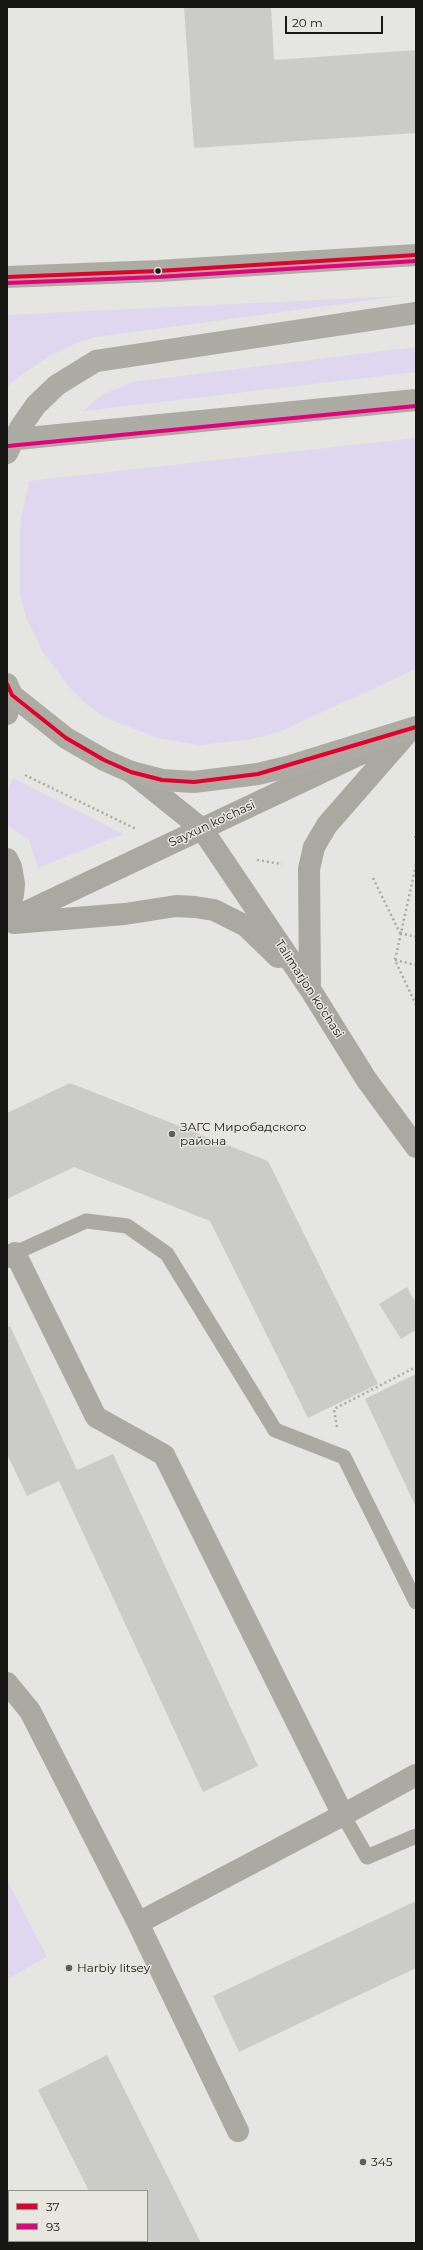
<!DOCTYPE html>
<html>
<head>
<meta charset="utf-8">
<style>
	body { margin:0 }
	#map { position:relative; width:423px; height:2250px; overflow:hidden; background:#e5e5e1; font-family:Montserrat,sans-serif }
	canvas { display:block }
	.frame { position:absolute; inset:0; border:8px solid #171714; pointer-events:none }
	.legend { position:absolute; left:8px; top:2190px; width:140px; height:52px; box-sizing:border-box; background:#e7e7df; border:1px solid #94948e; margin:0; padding:5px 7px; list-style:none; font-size:12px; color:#171714 }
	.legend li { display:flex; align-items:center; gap:8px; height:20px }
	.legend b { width:20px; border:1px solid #94948e }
	.scale { position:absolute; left:285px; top:16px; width:98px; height:18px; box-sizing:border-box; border:2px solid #171714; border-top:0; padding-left:5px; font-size:12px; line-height:14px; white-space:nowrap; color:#171714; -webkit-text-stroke:3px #e7e7df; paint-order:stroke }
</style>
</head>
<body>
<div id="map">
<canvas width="423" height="2250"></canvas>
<div class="frame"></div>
<ul class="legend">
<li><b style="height:5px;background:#e4002b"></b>37</li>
<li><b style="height:5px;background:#e5007d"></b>93</li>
</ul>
<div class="scale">20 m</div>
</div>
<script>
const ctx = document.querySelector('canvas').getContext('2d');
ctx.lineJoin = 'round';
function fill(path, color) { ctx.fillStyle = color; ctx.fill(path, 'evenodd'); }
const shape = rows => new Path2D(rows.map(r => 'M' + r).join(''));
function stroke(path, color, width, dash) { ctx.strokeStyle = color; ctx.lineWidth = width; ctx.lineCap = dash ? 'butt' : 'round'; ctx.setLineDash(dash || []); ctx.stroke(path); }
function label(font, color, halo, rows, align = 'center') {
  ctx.font = font + ' Montserrat,sans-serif'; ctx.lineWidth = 3; ctx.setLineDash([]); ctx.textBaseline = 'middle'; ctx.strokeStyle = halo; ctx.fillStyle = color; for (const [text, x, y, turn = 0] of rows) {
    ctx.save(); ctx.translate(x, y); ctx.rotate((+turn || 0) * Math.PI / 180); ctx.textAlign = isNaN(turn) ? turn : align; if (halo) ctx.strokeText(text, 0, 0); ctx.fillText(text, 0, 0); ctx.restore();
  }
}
fill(shape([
	[401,296,96,337,79,342,48,357,18,377,7,387,7,315],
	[416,347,416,372,83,411,102,395,132,382],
	[416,438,416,669,281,731,252,739,201,745,157,738,104,717,85,703,70,688,43,652,26,617,20,596,20,524,29,481],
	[13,778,123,834,38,868,29,840,7,825,7,792],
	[7,1880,47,1957,7,1979]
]), '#dfd7f0');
fill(shape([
	[184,7,271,7,274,60,416,50,416,133,194,148],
	[70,1083,268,1161,378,1384,308,1418,210,1221,74,1167,7,1199,7,1113],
	[407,1287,416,1303,416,1330,401,1339,379,1304],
	[10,1326,77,1470,113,1454,258,1766,203,1792,59,1481,27,1496,7,1454,7,1328],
	[416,1374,416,1507,365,1399],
	[416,1901,416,1968,239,2052,213,1996],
	[107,2055,201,2243,115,2243,114,2241,147,2241,147,2191,89,2191,38,2090]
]), '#cbcbc8');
stroke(shape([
	[25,775,136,829],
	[415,836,416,839],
	[257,860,282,864],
	[416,865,395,960,416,1005],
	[373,878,400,933],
	[400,933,416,937],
	[395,960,416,965],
	[337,1427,334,1409,416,1367]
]), '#aaaaa5', 2.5, [2, 3]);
stroke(shape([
	[15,1253,86,1221,127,1226,167,1254,275,1430,344,1457,416,1602],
	[343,1815,367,1857,416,1836]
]), '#aaaaa2', 15);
stroke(shape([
	[7,1257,15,1253,96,1417,164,1455,343,1815,416,1775],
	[7,1683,30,1711,138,1923,343,1815],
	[138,1923,238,2131]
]), '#aaaaa2', 22);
stroke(shape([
	[7,714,12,695],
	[131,772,202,829,310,989,366,1079,416,1147],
	[7,859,11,867,14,884,13,895,7,913],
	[7,921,373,748],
	[14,923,125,914,176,906,195,907,214,910,246,926,278,957],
	[310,989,309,869,314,847,327,825,410,730]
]), '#a9a9a1', 22);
stroke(shape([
	[7,277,158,271,416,255],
	[7,440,416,400],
	[7,453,20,428,36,405,57,385,96,361,416,313],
	[7,684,12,695,66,738,104,760,131,772,162,780,194,782,258,774,287,767,416,727]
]), '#acaca4', 22);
stroke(shape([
	[7,277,158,271,416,255],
	[7,684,12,695,66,738,104,760,131,772,162,780,194,782,258,774,416,727]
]), '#e4002b', 4);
stroke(shape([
	[7,283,158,277,416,261],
	[8,446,416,406]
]), '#e5007d', 4);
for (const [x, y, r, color] of [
	[158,271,3.5,"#171714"],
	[172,1134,4,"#5f5f5c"],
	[69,1968,4,"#5f5f5c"],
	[363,2162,4,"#5f5f5c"]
]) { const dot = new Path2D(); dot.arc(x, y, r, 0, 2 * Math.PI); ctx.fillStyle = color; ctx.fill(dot); stroke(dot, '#e7e7df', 1.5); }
label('12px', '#171714', '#e7e7df', [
	["Sayxun ko'chasi",212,824,-25],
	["Talimarjon ko'chasi",309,989,57]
]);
label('12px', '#171714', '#e7e7df', [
	["ЗАГС Миробадского",180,1127],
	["района",180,1141],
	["Harbiy litsey",77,1968],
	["345",371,2162]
], 'left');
</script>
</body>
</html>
